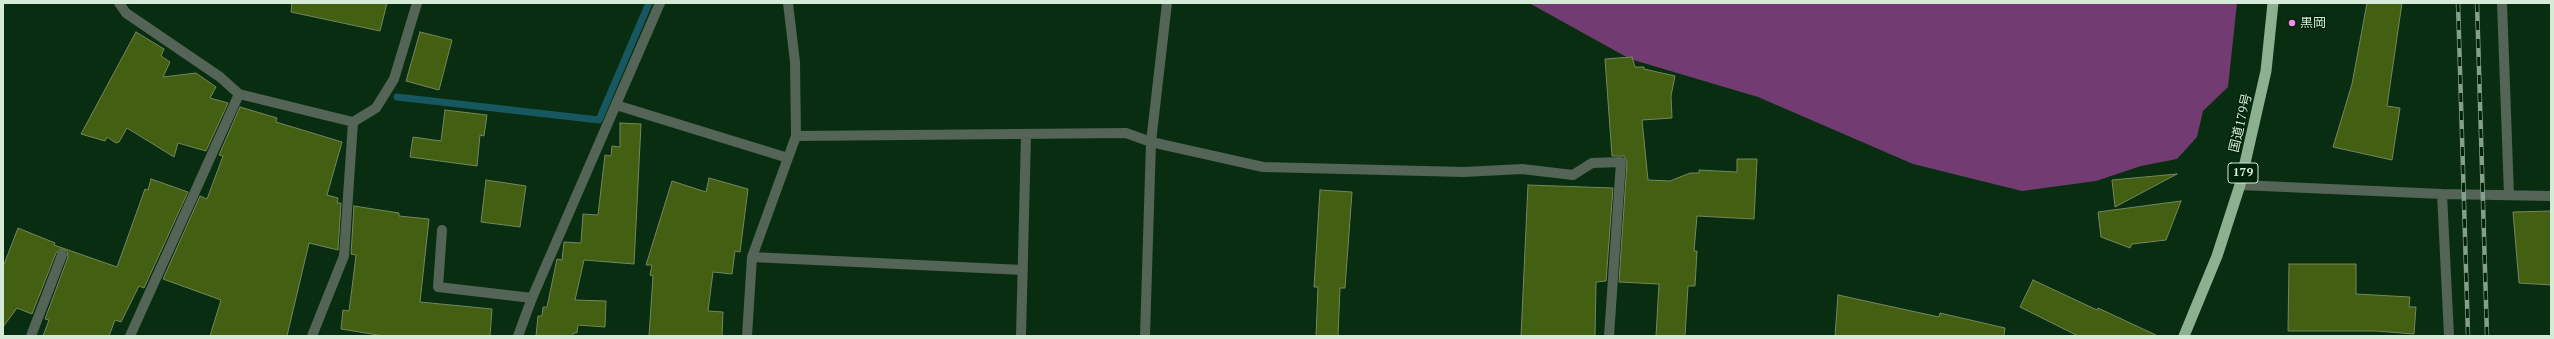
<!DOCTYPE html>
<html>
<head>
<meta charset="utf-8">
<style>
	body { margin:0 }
	#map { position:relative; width:2554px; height:339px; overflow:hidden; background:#082d11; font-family:"PT Serif",serif }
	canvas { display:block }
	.frame { position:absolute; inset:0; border:4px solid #d6ead8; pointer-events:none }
</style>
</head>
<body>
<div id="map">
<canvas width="2554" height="339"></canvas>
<div class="frame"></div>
</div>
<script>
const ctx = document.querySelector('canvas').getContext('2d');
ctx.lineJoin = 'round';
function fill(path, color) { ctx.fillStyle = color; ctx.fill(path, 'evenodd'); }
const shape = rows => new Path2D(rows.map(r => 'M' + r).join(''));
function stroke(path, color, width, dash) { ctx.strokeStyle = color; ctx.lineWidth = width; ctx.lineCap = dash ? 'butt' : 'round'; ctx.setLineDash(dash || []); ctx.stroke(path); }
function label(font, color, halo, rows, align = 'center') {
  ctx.font = font + ' "PT Serif","Noto Sans JP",serif'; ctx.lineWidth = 3; ctx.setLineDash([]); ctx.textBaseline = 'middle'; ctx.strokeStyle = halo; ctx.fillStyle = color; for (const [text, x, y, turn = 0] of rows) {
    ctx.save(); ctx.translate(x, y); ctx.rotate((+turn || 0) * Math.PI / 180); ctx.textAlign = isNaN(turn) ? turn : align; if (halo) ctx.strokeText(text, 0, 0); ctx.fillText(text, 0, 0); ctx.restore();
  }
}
fill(shape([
	[1529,3,2237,3,2228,87,2203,111,2197,137,2177,159,2141,166,2096,181,2022,191,1913,164,1758,97,1630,59]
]), '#723b71');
stroke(shape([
	[397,97,599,120,649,3]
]), '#17575f', 7);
const building = shape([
	[292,3,387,3,380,31,291,12,292,3],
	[2367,3,2402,3,2387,106,2400,108,2392,160,2333,147,2352,84,2367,3],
	[136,32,164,49,161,56,170,62,163,77,196,73,216,87,210,98,228,103,206,151,178,143,174,157,127,128,119,142,116,143,107,137,105,141,81,134,136,32],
	[420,32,452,40,439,90,406,81,420,32],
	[1632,57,1635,67,1644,67,1644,69,1675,76,1671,96,1672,118,1642,120,1648,180,1670,181,1690,173,1699,173,1699,170,1737,172,1737,159,1757,159,1754,219,1697,216,1694,251,1697,251,1695,286,1688,286,1685,336,1656,336,1659,284,1619,282,1627,162,1624,156,1612,156,1605,59,1632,57],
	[240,107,277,118,276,122,342,142,327,195,338,198,337,203,341,203,338,250,309,243,287,336,210,336,221,300,163,279,200,196,207,199,223,156,219,155,240,107],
	[445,110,487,115,484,136,480,135,477,166,410,157,413,137,441,141,445,110],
	[620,123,641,124,634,264,584,260,575,300,606,301,605,327,578,325,577,333,573,333,573,336,536,336,538,316,542,316,543,307,547,307,557,259,562,260,564,242,581,243,583,214,598,215,605,155,611,156,612,146,620,147,620,123],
	[2177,174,2115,207,2112,180,2177,174],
	[709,178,748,189,740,252,735,251,732,274,713,272,708,311,723,312,722,336,649,336,653,276,650,275,652,265,646,265,672,181,706,192,709,178],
	[151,179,188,192,144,288,139,286,121,322,115,320,109,336,43,336,49,320,45,319,68,257,67,251,61,249,56,253,32,314,17,308,3,327,3,267,18,228,55,243,54,245,117,267,145,189,148,190,151,179],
	[486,180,526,186,520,227,481,222,486,180],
	[1528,185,1613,188,1606,281,1596,282,1595,336,1521,336,1528,185],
	[1320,190,1352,192,1345,288,1340,288,1338,336,1316,336,1318,287,1314,287,1320,190],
	[2181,201,2166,240,2132,244,2130,248,2101,237,2098,212,2181,201],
	[354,206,399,213,399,216,429,219,420,302,492,309,490,336,384,336,341,329,343,310,349,311,354,272,356,255,351,254,354,206],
	[2551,211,2551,285,2519,283,2513,212,2551,211],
	[2289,264,2356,264,2356,294,2410,297,2409,307,2416,307,2414,334,2376,331,2288,331,2289,264],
	[2033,280,2097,310,2098,308,2158,336,2078,336,2020,307,2033,280],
	[1838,295,1939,317,1940,313,2005,328,2004,336,1835,336,1838,295]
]);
fill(building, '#435f12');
stroke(building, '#74875d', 1);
stroke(shape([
	[442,230,438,287,532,298]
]), '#546456', 10);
stroke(shape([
	[119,3,126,13,220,77,239,94,353,122,376,108,394,79,417,3],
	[2502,3,2509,195],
	[616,105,788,158],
	[796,136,1126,133,1151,142,1263,167,1464,172,1522,169,1573,175,1592,163,1621,162,1609,336],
	[2240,185,2442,194,2551,196],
	[2442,194,2449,336],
	[752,257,1023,270],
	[31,336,62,255],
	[130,336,239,94],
	[312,336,344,256,353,122],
	[518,336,532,298,660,3],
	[747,336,752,257,796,136,795,62,788,3],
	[1021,336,1026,136],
	[1145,336,1151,142,1167,3]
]), '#546456', 10);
stroke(shape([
	[2184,336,2217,256,2240,185,2266,71,2273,3]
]), '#8cb090', 11);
const rail = shape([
	[2458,3,2468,336],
	[2477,3,2487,336]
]);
stroke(rail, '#85a08a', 4.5);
stroke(rail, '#002307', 3, [9]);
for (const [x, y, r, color] of [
	[2292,23,4,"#f389f1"]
]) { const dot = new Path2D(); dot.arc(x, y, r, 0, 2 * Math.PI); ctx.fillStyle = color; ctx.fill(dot); stroke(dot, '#002307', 1.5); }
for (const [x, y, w] of [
	[2243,173,30]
]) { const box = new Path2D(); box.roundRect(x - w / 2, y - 10, w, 20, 3); ctx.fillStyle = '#002307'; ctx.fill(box); stroke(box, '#d6ead8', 1); }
label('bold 12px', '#d6ead8', null, [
	["179",2243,173]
]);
label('13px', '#d6ead8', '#002307', [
	["黒岡",2300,23]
], 'left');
label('13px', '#d6ead8', '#002307', [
	["国道179号",2241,123,-77]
]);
</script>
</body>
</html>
